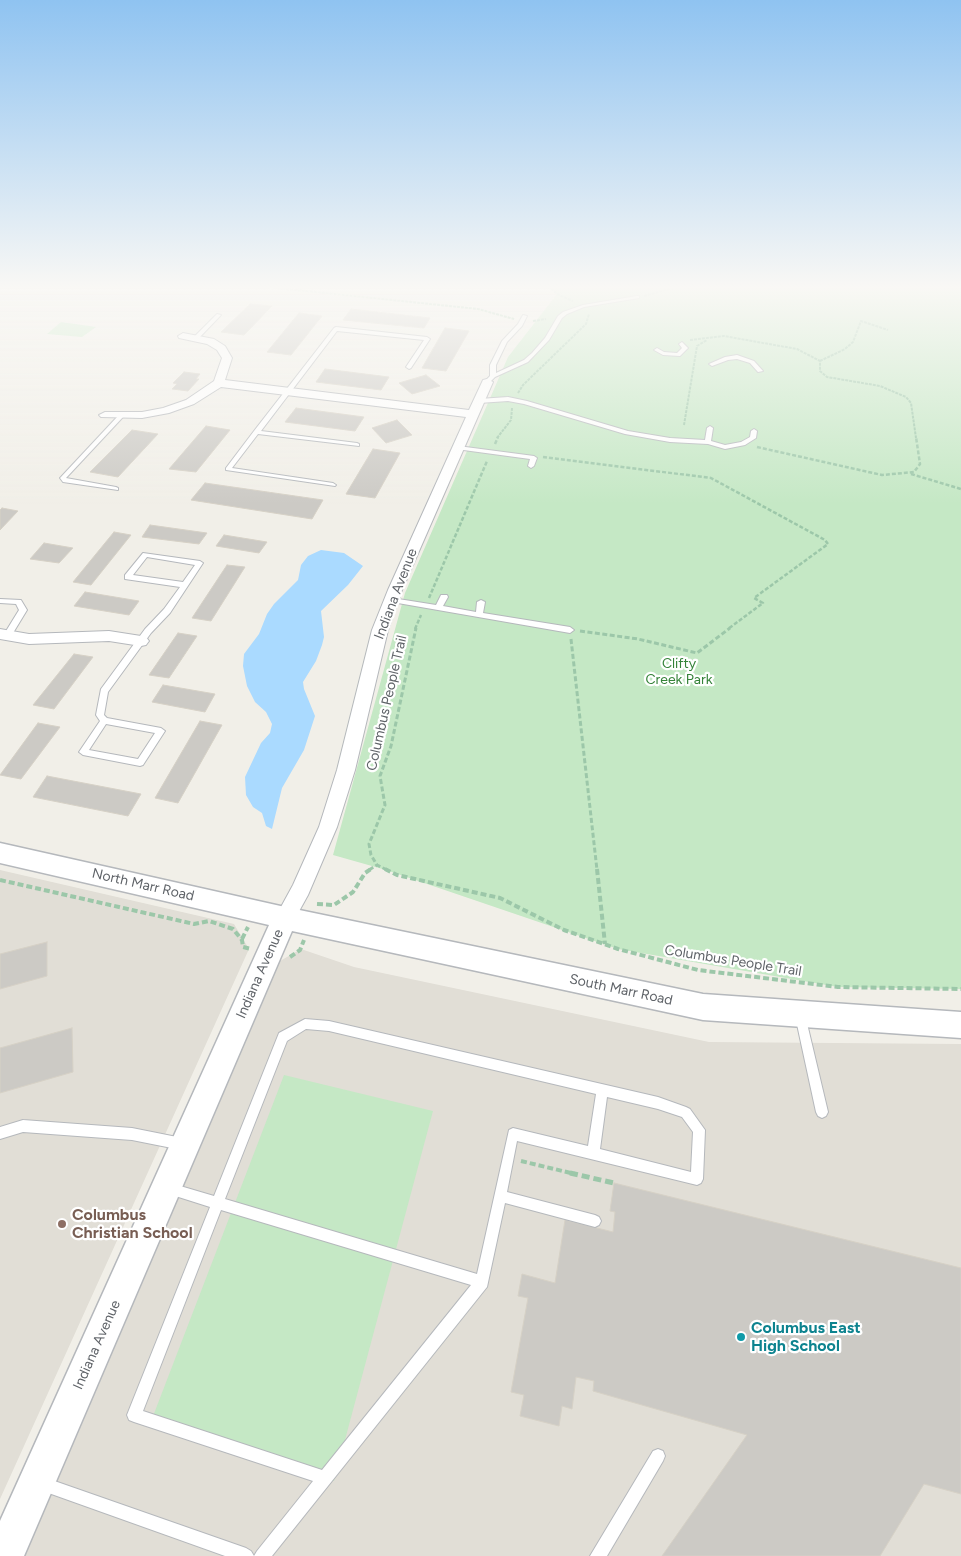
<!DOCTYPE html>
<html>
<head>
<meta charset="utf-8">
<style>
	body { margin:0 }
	canvas { display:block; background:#f1efe8 }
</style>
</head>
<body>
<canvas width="961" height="1556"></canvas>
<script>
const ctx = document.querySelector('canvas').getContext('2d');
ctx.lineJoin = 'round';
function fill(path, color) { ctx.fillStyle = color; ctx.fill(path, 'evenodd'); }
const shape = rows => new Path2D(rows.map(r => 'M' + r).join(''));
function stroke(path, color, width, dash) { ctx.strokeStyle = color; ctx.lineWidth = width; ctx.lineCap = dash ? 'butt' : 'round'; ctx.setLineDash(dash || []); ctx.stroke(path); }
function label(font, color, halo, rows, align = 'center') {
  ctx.font = font + ' Figtree,sans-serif'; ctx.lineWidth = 4.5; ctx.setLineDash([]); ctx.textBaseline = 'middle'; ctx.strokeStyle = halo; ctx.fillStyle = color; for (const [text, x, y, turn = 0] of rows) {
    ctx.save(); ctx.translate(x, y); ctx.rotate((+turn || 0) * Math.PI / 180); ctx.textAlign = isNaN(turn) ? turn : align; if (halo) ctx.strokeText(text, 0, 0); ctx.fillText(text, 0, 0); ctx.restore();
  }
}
fill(shape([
	[0,870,234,924,249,949,0,1499],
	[301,949,354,967,709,1042,961,1044,961,1556,23,1556,280,961]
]), '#e1ded6');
fill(shape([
	[549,286,961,286,961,989,838,987,618,949,386,870,333,855,405,593,508,357,557,294],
	[61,322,96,327,82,337,47,334],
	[284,1075,433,1111,334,1481,150,1424]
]), '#c5e8c5');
fill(shape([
	[321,550,344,553,363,566,348,585,321,611,324,637,322,645,316,661,303,682,304,689,315,716,304,750,282,788,272,829,266,826,262,813,253,807,246,795,245,777,261,743,270,733,272,724,266,712,255,702,247,686,243,666,244,654,259,634,267,614,274,604,298,580,301,565,308,556]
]), '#aadaff');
const building = shape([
	[250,304,272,306,244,335,221,332,250,304],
	[351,309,430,318,424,328,343,320,351,309],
	[299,313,322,316,291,355,267,352,299,313],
	[445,328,469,331,446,371,422,368,445,328],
	[325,369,389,377,381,390,316,382,325,369],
	[184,372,200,374,196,379,199,379,188,391,172,389,177,384,173,383,184,372],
	[426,375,440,386,412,394,399,383,426,375],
	[296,408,364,417,355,431,285,422,296,408],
	[397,420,412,435,386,443,372,428,397,420],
	[206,426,230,430,196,472,169,469,206,426],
	[132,430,158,434,118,477,90,472,132,430],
	[373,449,400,453,375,498,346,494,373,449],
	[205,483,323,500,312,519,191,500,205,483],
	[2,508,18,511,0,530,0,510,2,508],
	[150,525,207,533,199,544,142,537,150,525],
	[114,532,131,535,91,585,73,582,114,532],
	[224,535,267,542,259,553,216,546,224,535],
	[44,543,73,548,59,563,30,559,44,543],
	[227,565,245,567,211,621,192,618,227,565],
	[85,592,139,601,129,615,74,606,85,592],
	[178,633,197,636,169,678,149,675,178,633],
	[74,654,93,657,54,709,33,705,74,654],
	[163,685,215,694,205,712,152,702,163,685],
	[200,721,222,725,178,803,155,798,200,721],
	[38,723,60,727,21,779,0,775,38,723],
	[47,776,141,794,128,816,33,797,47,776],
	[47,942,47,976,0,989,0,954,47,942],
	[72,1028,73,1072,0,1093,0,1048,72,1028],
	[614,1183,961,1268,961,1494,924,1484,880,1556,662,1556,747,1435,593,1391,594,1381,576,1377,572,1409,562,1406,559,1426,520,1416,524,1395,511,1392,528,1298,518,1296,522,1274,555,1283,565,1220,613,1232,615,1212,610,1211,614,1183]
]);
fill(building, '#cccac5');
stroke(building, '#d6d1c6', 1);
const service = shape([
	[637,296,639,296,639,298,584,307,567,314,562,318,549,340,528,362,495,377,489,383,484,382,490,376,490,365,502,341,518,324,523,315,527,316,522,326,507,342,496,365,496,373,524,360,532,353,545,338,558,316,563,312,583,305,637,296],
	[217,314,221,315,198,339,194,339,194,337,217,314],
	[336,327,427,337,430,339,411,368,409,369,406,367,424,340,337,331,261,431,357,443,359,444,359,446,258,434,232,468,333,483,336,485,335,486,226,470,226,468,254,431,334,328,336,327],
	[682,342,688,348,680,356,663,355,654,350,657,348,664,352,677,353,682,348,679,344,682,342],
	[737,355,754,361,763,371,758,372,750,363,737,359,728,360,712,366,709,364,725,357,737,355],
	[508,397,527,401,628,431,670,438,705,440,707,428,710,426,713,428,711,441,725,445,741,442,750,437,751,431,754,429,757,431,756,438,745,445,725,449,708,444,670,442,625,434,524,404,508,401,479,403,476,401,479,399,508,397],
	[118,416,123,417,66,478,116,487,118,488,118,490,63,482,60,478,61,477,118,416],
	[458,446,534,456,537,458,534,466,531,468,528,466,530,459,456,449,455,448,458,446],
	[143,553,200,561,203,563,170,613,151,633,108,692,104,715,107,718,161,728,165,731,143,765,140,766,83,755,79,752,100,721,96,715,101,689,145,629,164,609,180,587,125,579,125,575,143,553],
	[147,557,195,565,183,582,133,575,147,557],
	[106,724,155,733,138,759,89,750,106,724],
	[441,595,447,595,448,597,443,606,476,612,477,602,481,600,485,602,483,613,570,627,574,630,570,633,392,602,388,600,392,598,436,605,441,595],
	[0,599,21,600,27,610,10,638,7,639,3,636,19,610,16,604,0,603,0,599],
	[800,1010,804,1011,805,1015,828,1112,826,1116,822,1118,818,1116,816,1112,795,1015,796,1011,800,1010],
	[305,1019,329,1021,658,1097,686,1107,690,1109,705,1130,703,1179,701,1183,697,1185,517,1141,507,1192,595,1215,599,1217,601,1221,599,1225,595,1227,505,1203,487,1287,272,1556,254,1556,257,1551,313,1481,134,1422,129,1420,127,1415,210,1207,166,1193,164,1189,166,1185,170,1183,214,1196,279,1033,305,1019],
	[306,1029,329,1031,596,1094,588,1146,513,1128,509,1130,477,1274,225,1199,287,1041,306,1029],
	[607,1097,658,1109,682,1117,693,1132,691,1172,600,1149,607,1097],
	[221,1210,471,1285,322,1470,143,1411,221,1210],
	[23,1120,132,1128,182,1138,186,1140,188,1144,186,1148,182,1150,132,1140,23,1132,0,1139,0,1127,23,1120],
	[658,1449,663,1451,665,1456,663,1461,607,1556,590,1556,653,1451,658,1449],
	[43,1477,246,1548,251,1551,254,1556,225,1556,43,1491,38,1489,36,1484,38,1479,43,1477]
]);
const minor = shape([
	[183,333,214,339,225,346,232,358,225,380,469,410,483,380,487,379,493,382,402,590,388,630,355,770,337,827,308,895,292,924,285,927,278,924,275,918,293,885,319,827,337,770,372,630,388,590,466,417,221,387,194,404,169,413,142,418,101,417,99,415,105,412,142,412,163,408,186,400,214,381,222,358,217,350,207,344,179,338,178,336,183,333],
	[0,629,29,634,109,631,141,636,146,637,149,641,146,645,141,646,109,641,29,644,0,639,0,629]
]);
const tertiary = shape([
	[0,843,285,907,703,994,961,1012,961,1038,703,1020,292,931,24,1556,0,1556,0,1521,269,925,0,863,0,843]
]);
stroke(service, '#b5b8bc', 2);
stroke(minor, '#b5b8bc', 2);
stroke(tertiary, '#b5b8bc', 3);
stroke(shape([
	[258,286,478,309,514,319],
	[548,286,557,294,573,301],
	[644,296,680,286],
	[533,321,546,319],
	[690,340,724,336,797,349,820,361,820,371,827,377,880,386,906,397,911,403,916,438],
	[820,361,845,349,853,342,861,321,888,330],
	[518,393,523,385,586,324,589,314],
	[684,425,697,346,707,340],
	[497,438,511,420,512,408]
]), '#9cc7a9', 2, [3, 1]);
stroke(shape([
	[495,444,498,437],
	[757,447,882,475,914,472,920,464,916,437],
	[543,457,711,478,825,540,828,544,754,598,763,603,728,629],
	[911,474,961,489],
	[429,598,487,461],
	[415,629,421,615]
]), '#9cc7a9', 2.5, [4, 2]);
stroke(shape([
	[580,631,638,639,697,653,730,628],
	[571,639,597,870],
	[369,870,377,865],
	[387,870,377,865,371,855,369,844,385,805,380,776,391,746,416,628]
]), '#9cc7a9', 3, [5, 2.5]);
stroke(shape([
	[385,869,397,875,500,898,564,930,618,949,698,970,838,987,961,989],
	[597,869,605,944],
	[0,880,194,924,209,921,233,929,242,940,243,947,251,949],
	[317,904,334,905,353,892,365,873,371,869],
	[242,939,248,927],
	[290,957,300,950,304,940],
	[521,1161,575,1174]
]), '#9cc7a9', 4, [6, 3]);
stroke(shape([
	[570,1173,614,1183]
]), '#9cc7a9', 5, [8, 4]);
fill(service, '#fff');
fill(minor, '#fff');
fill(tertiary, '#fff');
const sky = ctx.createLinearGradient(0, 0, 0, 504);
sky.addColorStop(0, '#8fc3f1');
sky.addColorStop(0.57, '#f9f8f5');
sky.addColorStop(1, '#f9f8f500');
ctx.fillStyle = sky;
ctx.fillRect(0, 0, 961, 504);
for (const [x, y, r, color] of [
	[62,1224,5,"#8d6e63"],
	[741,1337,5,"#0f9aa8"]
]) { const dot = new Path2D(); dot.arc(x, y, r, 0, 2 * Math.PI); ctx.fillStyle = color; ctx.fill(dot); stroke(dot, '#fff', 2); }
label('14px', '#5f6368', '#fff', [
	["Indiana Avenue",396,594,-69],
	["Columbus People Trail",387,703,-77],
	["North Marr Road",143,885,13],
	["Columbus People Trail",733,961,9],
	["Indiana Avenue",260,974,-66],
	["South Marr Road",621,990,12],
	["Indiana Avenue",97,1345,-66]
]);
label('14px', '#348238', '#fff', [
	["Clifty",679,664],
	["Creek Park",679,680]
]);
label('bold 16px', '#785e54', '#fff', [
	["Columbus",72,1215],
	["Christian School",72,1233]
], 'left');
label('bold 16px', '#0d838f', '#fff', [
	["Columbus East",751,1328],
	["High School",751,1346]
], 'left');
</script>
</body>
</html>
